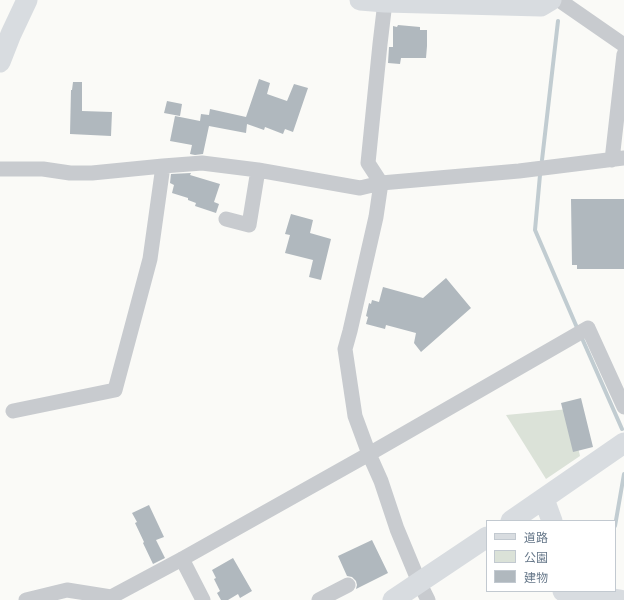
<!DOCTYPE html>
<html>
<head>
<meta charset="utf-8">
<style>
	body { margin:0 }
	#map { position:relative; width:624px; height:600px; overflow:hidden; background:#fafaf7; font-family:"PT Sans","Noto Sans JP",sans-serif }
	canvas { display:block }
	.legend { position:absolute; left:486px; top:520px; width:130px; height:72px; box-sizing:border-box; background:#fff; border:1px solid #c2c9d0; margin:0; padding:5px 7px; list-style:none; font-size:12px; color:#67788a }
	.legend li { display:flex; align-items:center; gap:8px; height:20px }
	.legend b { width:20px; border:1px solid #c2c9d0 }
</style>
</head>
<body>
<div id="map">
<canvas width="624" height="600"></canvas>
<ul class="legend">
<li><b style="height:5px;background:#d8dce0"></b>道路</li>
<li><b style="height:11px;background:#dbe2d8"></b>公園</li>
<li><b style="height:11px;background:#b0b8be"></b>建物</li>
</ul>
</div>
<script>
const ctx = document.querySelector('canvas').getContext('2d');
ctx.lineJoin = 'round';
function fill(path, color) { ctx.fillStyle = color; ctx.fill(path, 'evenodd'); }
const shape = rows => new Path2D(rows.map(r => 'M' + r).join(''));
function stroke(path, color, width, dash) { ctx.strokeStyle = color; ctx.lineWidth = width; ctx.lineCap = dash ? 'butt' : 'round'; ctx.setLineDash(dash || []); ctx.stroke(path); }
fill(shape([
	[569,409,580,456,546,479,506,415]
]), '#dbe2d8');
stroke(shape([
	[542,160,558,21],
	[540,175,535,230,578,330],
	[581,336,622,429],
	[615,526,624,474]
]), '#c1ccd1', 4);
fill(shape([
	[398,25,420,27,420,30,427,30,427,46,426,58,401,58,400,64,388,63,389,47,393,47,393,26,397,27],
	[259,79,270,83,267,94,287,101,294,84,308,88,293,132,285,129,283,134,265,127,264,130,247,124,246,133,209,126,203,154,195,155,190,154,192,145,170,141,175,116,200,121,201,114,209,115,210,109,246,117],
	[73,82,82,82,82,111,112,112,111,136,70,134,71,90,72,90],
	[167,101,182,104,180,116,164,113],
	[191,173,190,175,220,184,214,202,219,204,216,213,195,206,196,203,188,200,188,198,172,193,174,185,170,183,171,174],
	[571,199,624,199,624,269,577,269,577,265,572,265],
	[291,214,313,220,310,233,331,239,321,280,309,277,313,260,285,253,290,235,285,234],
	[446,278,471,308,421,352,414,343,416,333,386,325,385,329,366,324,368,317,366,316,369,303,371,304,372,300,379,302,383,287,423,298],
	[581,398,593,447,573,452,561,403],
	[149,505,164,537,156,540,165,558,153,564,143,543,144,542,135,523,137,522,132,513],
	[372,540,388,573,356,589,357,585,356,581,352,577,347,576,338,556],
	[233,558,252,591,240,598,238,594,228,600,221,600,217,593,220,591,214,579,216,578,212,570]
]), '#b0b8be');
stroke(shape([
	[559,0,624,45],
	[385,2,380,44,368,163,381,183,376,217,350,331,345,349,355,416,369,454,381,481,397,529,419,582,428,600],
	[612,160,624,54],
	[163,166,202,163,258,170,360,188,381,183,519,171,624,158],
	[0,169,43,169,70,173,92,173,163,166,150,259,115,390,13,411],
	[226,219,249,225,258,170],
	[182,559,203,600],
	[26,600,67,590,111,597,182,559,369,454,588,328,624,407],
	[319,600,348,585]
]), '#c8cbcf', 15);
stroke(shape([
	[360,0,385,2,541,6,551,0],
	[0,62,11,34,27,0],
	[544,499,552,521],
	[511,521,624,443],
	[563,591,620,600],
	[393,600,487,537]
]), '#d8dce0', 21);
</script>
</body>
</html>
